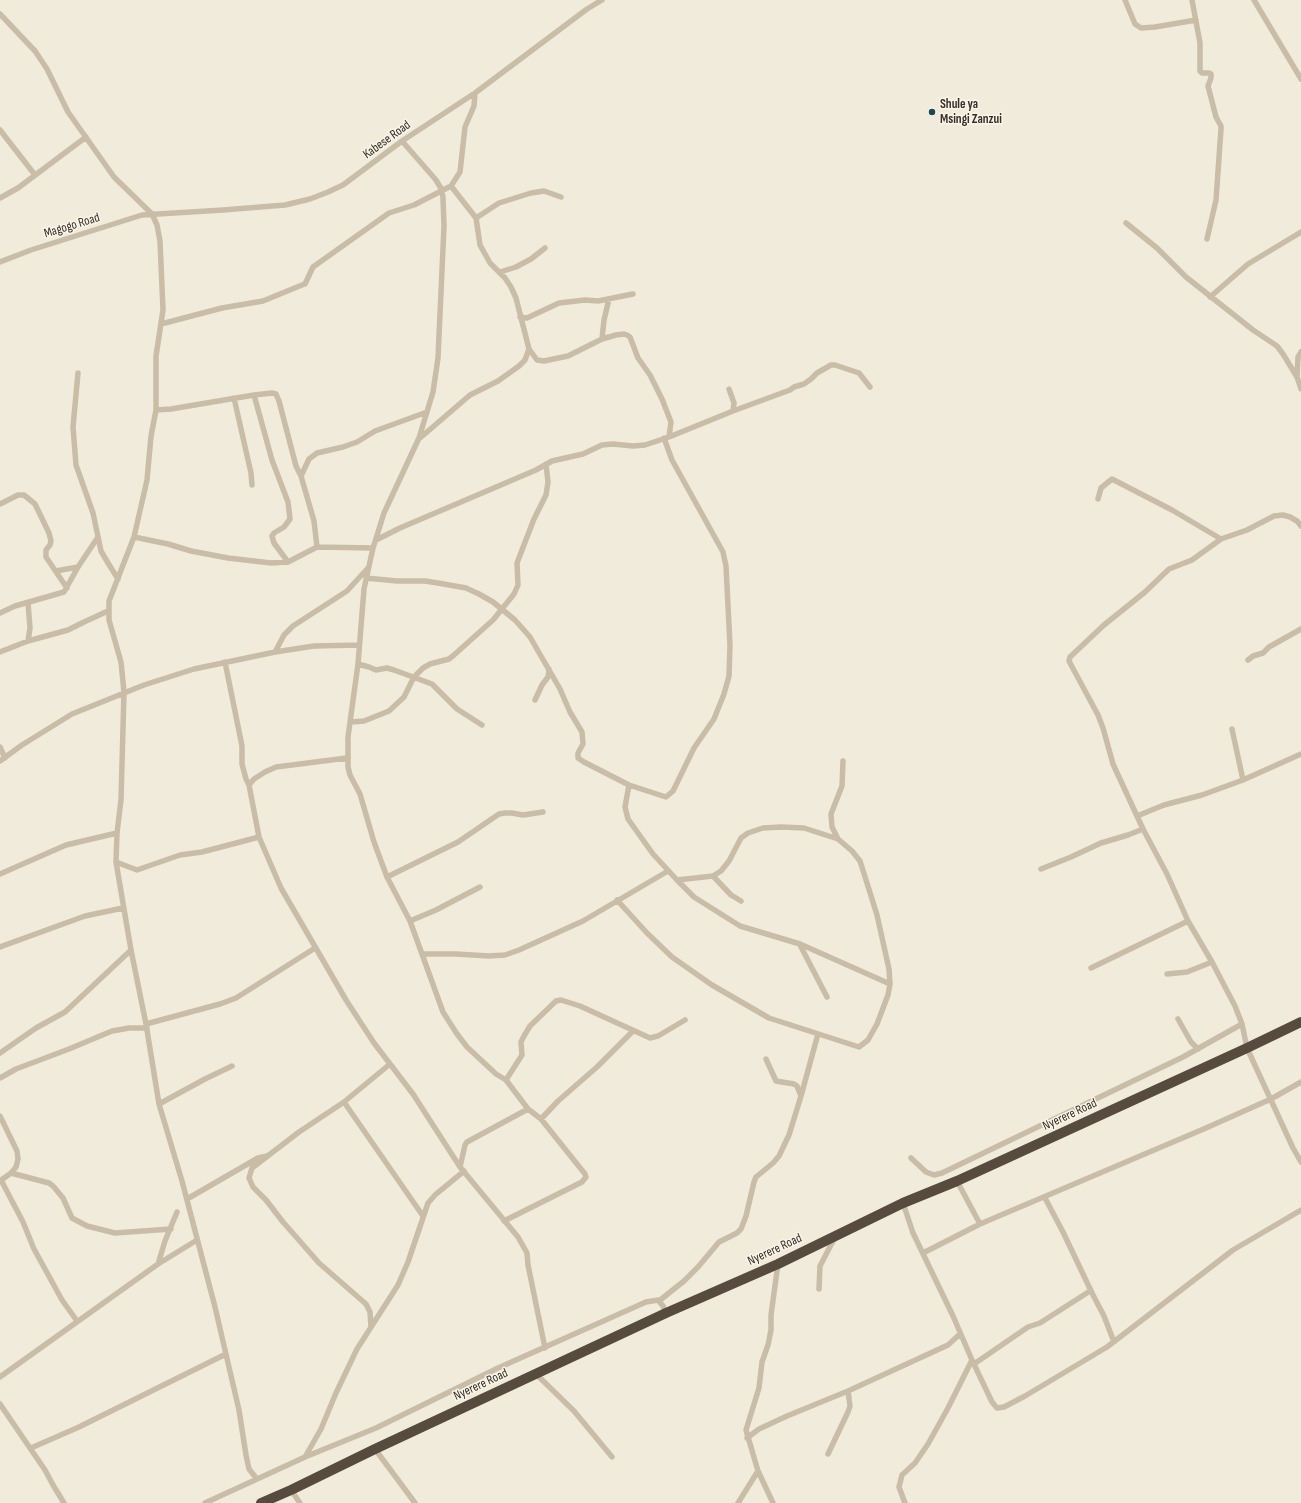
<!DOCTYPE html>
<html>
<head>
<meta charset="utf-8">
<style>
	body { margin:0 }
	canvas { display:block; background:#f1ebdb }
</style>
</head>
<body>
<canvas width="1301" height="1503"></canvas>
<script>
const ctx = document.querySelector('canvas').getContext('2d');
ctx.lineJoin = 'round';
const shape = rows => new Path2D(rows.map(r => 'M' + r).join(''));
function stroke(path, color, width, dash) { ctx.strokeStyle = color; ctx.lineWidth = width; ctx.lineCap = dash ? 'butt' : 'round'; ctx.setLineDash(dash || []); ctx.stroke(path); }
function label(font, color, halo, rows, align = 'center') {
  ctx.font = font + ' "Sofia Sans Condensed",sans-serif'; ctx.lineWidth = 3; ctx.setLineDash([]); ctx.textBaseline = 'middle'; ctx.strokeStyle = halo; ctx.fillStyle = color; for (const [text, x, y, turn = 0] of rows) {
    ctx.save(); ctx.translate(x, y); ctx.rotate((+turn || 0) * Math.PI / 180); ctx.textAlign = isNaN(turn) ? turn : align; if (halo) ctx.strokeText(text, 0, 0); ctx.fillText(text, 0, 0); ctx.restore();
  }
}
stroke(shape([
	[1125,0,1135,24,1141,28,1155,27,1196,20],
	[1192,0,1200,43,1200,71,1202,73,1209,73,1211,74,1211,78,1208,86,1216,117,1221,126,1221,129,1216,200,1207,239],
	[1254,0,1301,79],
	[0,14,35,51,47,69,68,112,114,177,152,214,157,225,160,241,163,310,156,356,156,410,151,436,147,480,134,537,109,601,109,620,121,662,124,692,121,800,117,833,116,862,131,950,146,1024,159,1104,182,1181,215,1307,239,1410,246,1455,249,1469,257,1479],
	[0,130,35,175],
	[402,141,436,180,442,190,443,198,444,226,438,358,433,392,419,438,384,513,373,548,364,589,358,664,348,737,348,767,350,775,360,794,374,842,387,877,410,921,443,1012,457,1034,467,1047,496,1074,506,1080,528,1109,541,1119,585,1174,586,1177,582,1182,504,1221],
	[0,198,18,188,86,137],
	[476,218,499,203,531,193,544,191,561,197],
	[1126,223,1157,248,1186,277,1253,330,1277,346,1283,354,1297,377,1301,389],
	[0,262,31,250,142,215,223,210,285,205,310,199,328,192,343,185,402,141,475,93,587,9,602,0],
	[500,272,516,267,531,259,545,248],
	[1210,297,1248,264,1301,232],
	[520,317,527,318,559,303,585,300,598,301,633,294],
	[161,324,222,308,263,301,302,285,305,284,313,267,389,213,414,205,451,186,460,172,465,127,474,106,475,93],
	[602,339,604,320,609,299],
	[529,349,537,360,544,361,568,356,602,339,616,335,624,334,627,335,630,337,638,358,650,375,662,399,671,422,669,437],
	[78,373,73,427,76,465,93,513,101,551,108,563,118,579],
	[1297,377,1298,357,1301,352],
	[729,389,734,403,733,411],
	[254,395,272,460,288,502,290,519,284,527,274,533,272,536,274,543,288,562],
	[234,398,251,473,252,485],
	[156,410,171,409,254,395,272,393,276,394,279,401,296,466,301,476,314,521,317,547],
	[420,438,470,395,498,381,519,366,525,360,529,349,516,298,511,287,505,278,490,263,480,245,476,218,451,186],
	[301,476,309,459,317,453,343,447,357,442,375,431,427,412],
	[1098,499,1101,488,1112,479,1172,510,1221,539],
	[0,504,18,495,24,495,35,504,49,533,51,541,50,545,46,550,46,557,67,588],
	[1301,526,1297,521,1290,517,1283,515,1274,516,1247,530,1221,539,1192,560,1169,569,1145,592,1104,625,1070,657,1069,661,1098,715,1103,728,1113,764,1143,829,1167,874,1188,921,1212,962,1235,1006,1242,1024,1247,1048,1293,1148,1301,1162],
	[134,537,168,544,191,551,228,558,271,563,288,562,317,547,373,548],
	[376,540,400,528,536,470,552,461,583,454,602,445,613,444,633,446,645,445,669,437,733,411,790,390,794,387,804,384,811,379,817,373,831,365,835,365,859,373,870,387],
	[56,571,78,567],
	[366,578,397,581,425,581,438,583,466,588,479,594,493,602,515,620,530,637,560,689,570,712,582,732,583,744,578,753,578,758,584,762,629,785,666,797,673,791,694,748,714,719,724,694,729,676,730,645,726,566,723,552,672,460,664,438],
	[0,613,15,606,64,592,78,567,98,537],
	[28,641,30,628,28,603],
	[0,652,28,641,68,630,84,622,108,611],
	[275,652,284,635,293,626,347,591,368,568],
	[1248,660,1253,656,1263,653,1269,647,1301,629],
	[225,662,242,746,242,764,246,779,249,785],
	[358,664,369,667,376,670,387,668,394,670,432,684,457,709,482,725],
	[535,700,542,685,548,677,549,669],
	[351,722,364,721,389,711,404,697,414,677,423,668,430,664,449,659,454,655,493,620,514,594,518,585,517,563,534,519,546,495,548,482,546,464],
	[1232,729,1243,780],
	[0,747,5,758],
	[347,758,276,767,265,772,254,779,249,785,259,837,281,888,346,1000,374,1043,413,1094,460,1167,518,1237,527,1253,528,1265,545,1348],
	[0,761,22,745,72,714,144,685,194,669,275,652,314,646,359,645],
	[1137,816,1164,805,1202,795,1243,780,1301,754],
	[838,839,832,827,831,814,842,786,843,761],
	[116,862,137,870,180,855,202,852,259,837],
	[1041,869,1071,857,1101,843,1128,835,1143,829],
	[0,874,66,845,117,833],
	[713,876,731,895,741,901],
	[387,877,458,842,499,814,505,813,512,813,523,815,543,812],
	[677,880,694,897,740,926,800,944,890,984],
	[617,900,647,933,672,957,712,985,769,1018,859,1047,868,1040,877,1024,888,995,890,984,889,969,877,915,867,883,860,861,852,851,838,839,804,828,781,827,763,828,748,833,741,838,729,861,721,871,713,876,677,880,653,854,628,819,625,807,629,785],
	[410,921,436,910,480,887],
	[800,945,827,997],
	[0,947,85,916,123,908],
	[422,954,456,954,489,956,505,955,519,950,583,921,668,871],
	[1091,968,1188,921],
	[1167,974,1187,972,1212,962],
	[1178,1019,1191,1042,1198,1049],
	[146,1024,220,1004,236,998,315,948],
	[0,1053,36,1028,65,1012,131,950],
	[766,1059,776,1081,794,1084,797,1086,801,1096],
	[0,1078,16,1069,69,1049,112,1031,129,1028,147,1028],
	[506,1080,522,1055,521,1042,524,1036,530,1026,556,1001,561,1000,580,1006,650,1038,658,1036,685,1020],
	[344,1102,423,1216],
	[159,1104,205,1079,232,1066],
	[0,1116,17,1151,18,1159,16,1167,11,1173,0,1181],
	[541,1119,558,1101,597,1067,633,1031],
	[911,1158,926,1172,934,1175,942,1173,1183,1057,1242,1024],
	[460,1167,465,1145,467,1142,528,1109],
	[11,1173,49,1183,53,1186,63,1198,72,1218,87,1226,115,1233,171,1229],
	[1,1180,23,1222,34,1249,62,1300,77,1321],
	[957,1181,980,1224],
	[1045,1198,1063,1232,1092,1293,1104,1316,1114,1342],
	[187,1199,258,1158,267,1156],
	[903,1203,913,1233,953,1316,972,1360,992,1402,997,1408,1004,1407,1025,1396,1107,1347,1233,1250,1301,1210],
	[923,1253,980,1224,1206,1128,1271,1099,1301,1082],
	[158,1264,165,1241,177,1212],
	[819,1289,820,1266,834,1239],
	[659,1301,684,1281,698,1267,719,1242,737,1233,741,1229,746,1216,754,1182,756,1177,773,1163,779,1156,789,1135,801,1096,818,1034],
	[371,1327,370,1312,366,1304,319,1263,283,1222,266,1200,253,1187,249,1178,252,1168,299,1132,344,1102,390,1064],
	[974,1364,1028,1327,1040,1323,1090,1291],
	[536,1374,574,1411,612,1457],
	[0,1377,158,1264,197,1240],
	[0,1404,45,1470,53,1485,64,1503],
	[747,1438,759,1429,787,1416,848,1391,948,1345,960,1334],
	[31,1448,79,1427,226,1354],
	[375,1449,415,1503],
	[828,1454,848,1412,850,1406,848,1391],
	[305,1457,321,1429,336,1393,357,1349,398,1285,408,1262,428,1203,436,1194,464,1171],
	[758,1471,773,1503],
	[291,1490,300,1503],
	[205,1503,305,1457,376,1428,498,1368,646,1302,658,1300,663,1306,666,1313],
	[738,1503,758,1471,746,1430,759,1388,762,1362,768,1345,771,1330,771,1315,778,1264],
	[905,1503,899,1487,902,1475,915,1463,928,1444,948,1408,972,1360]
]), '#c9bda7', 5.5);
stroke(shape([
	[261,1503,291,1490,375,1449,666,1313,778,1264,903,1203,957,1181,1247,1048,1301,1022]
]), '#574a3e', 10);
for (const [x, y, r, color] of [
	[932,112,4,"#1d4957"]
]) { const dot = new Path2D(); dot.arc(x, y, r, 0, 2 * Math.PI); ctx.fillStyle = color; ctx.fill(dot); stroke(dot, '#f9f4e7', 1.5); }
label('bold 13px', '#362e27', '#f9f4e7', [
	["Shule ya",940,105],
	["Msingi Zanzui",940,120]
], 'left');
label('13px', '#362e27', '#f9f4e7', [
	["Kabese Road",387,140,-36],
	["Magogo Road",72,226,-17],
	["Nyerere Road",1070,1115,-25],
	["Nyerere Road",775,1250,-25],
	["Nyerere Road",481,1385,-25]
]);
</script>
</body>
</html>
